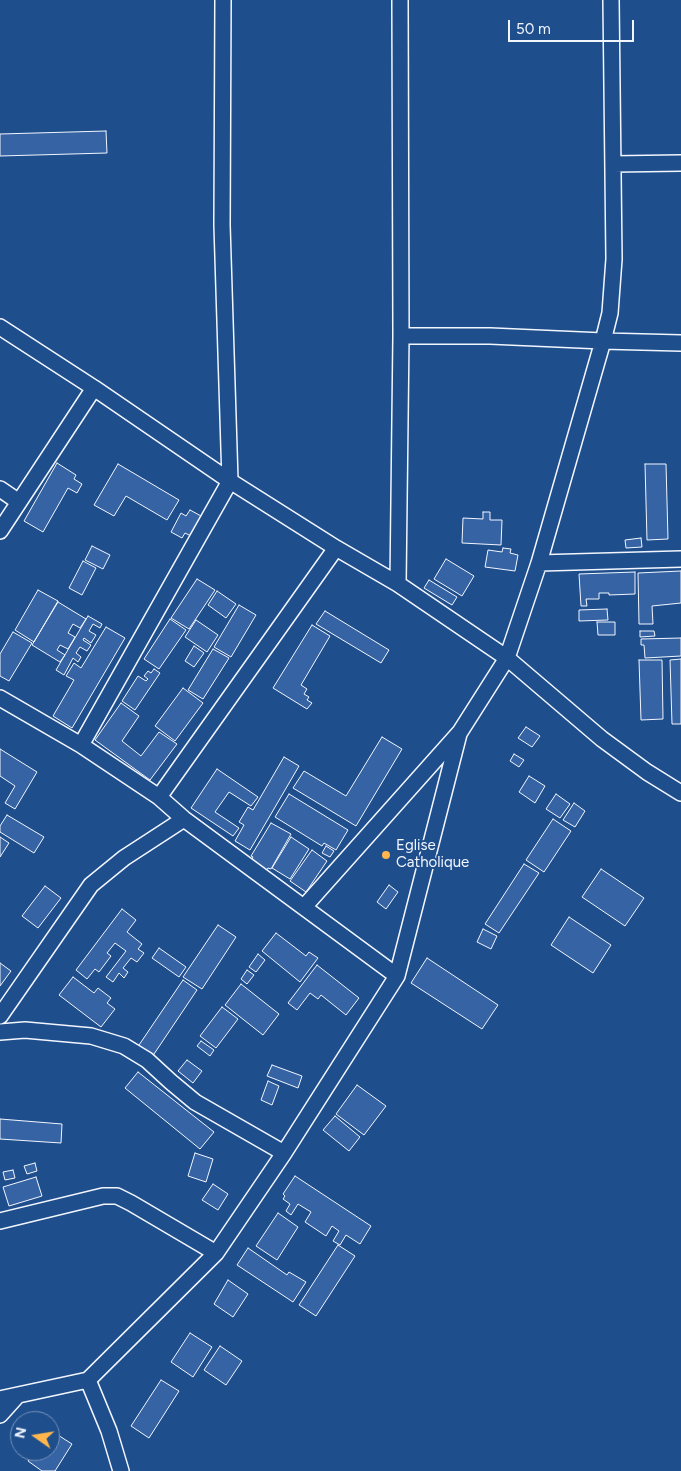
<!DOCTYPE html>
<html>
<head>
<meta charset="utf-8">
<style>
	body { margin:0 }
	#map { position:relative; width:681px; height:1471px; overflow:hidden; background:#1f4e8c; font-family:Figtree,sans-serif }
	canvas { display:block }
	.north { position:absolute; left:10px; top:1411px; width:50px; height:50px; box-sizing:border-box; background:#1f4e8c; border:1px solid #7391ba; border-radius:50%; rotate:283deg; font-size:14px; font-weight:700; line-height:20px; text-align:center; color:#f2f6ff }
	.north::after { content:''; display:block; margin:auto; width:18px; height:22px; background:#ffb74d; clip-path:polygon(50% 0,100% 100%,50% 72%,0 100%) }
	.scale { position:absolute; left:508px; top:20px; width:126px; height:22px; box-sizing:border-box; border:2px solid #f2f6ff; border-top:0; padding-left:6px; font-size:15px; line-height:18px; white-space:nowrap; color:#f2f6ff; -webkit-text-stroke:4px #1f4e8c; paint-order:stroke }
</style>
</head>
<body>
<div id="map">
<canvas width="681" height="1471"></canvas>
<div class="north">N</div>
<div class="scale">50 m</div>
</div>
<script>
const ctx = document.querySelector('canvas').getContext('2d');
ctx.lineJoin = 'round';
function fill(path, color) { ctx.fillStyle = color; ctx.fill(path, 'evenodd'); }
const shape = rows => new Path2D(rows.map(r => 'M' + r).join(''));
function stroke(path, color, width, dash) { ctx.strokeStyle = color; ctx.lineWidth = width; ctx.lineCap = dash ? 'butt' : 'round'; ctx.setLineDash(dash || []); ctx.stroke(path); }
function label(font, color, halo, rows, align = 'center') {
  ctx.font = font + ' Figtree,sans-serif'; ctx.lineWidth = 4; ctx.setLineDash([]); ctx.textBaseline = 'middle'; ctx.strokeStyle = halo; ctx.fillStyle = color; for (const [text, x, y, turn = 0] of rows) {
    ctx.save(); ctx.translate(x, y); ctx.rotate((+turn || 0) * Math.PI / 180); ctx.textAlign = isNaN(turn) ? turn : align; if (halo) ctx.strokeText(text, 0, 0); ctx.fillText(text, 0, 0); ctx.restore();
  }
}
const building = shape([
	[106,131,107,153,0,156,0,134,106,131],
	[57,463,76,475,74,479,82,484,77,493,68,488,43,532,24,521,57,463],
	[118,464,179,500,167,520,126,496,114,516,94,505,118,464],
	[645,464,666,464,668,539,647,540,645,464],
	[190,510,201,516,191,536,185,533,182,538,171,532,181,513,186,516,190,510],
	[483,512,490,512,490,520,502,520,501,545,462,543,463,518,483,519,483,512],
	[641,538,642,547,626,548,625,540,641,538],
	[92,546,110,555,103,569,85,560,92,546],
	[503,548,511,549,510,553,518,555,515,571,485,567,488,550,502,552,503,548],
	[446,559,474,576,462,596,434,579,446,559],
	[83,561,96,568,82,595,69,588,83,561],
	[681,571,681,603,652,606,653,624,639,624,638,573,681,571],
	[635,572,635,594,609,595,609,593,599,593,599,599,586,599,587,606,581,606,579,574,635,572],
	[197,579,215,590,189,629,171,618,197,579],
	[429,580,457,597,452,605,424,588,429,580],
	[38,590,58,601,34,642,15,630,38,590],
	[217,591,236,604,226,618,208,605,217,591],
	[58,602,86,619,80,628,73,624,68,633,75,637,68,649,60,645,57,650,65,655,60,662,32,645,58,602],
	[239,605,256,615,231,657,214,647,239,605],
	[607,609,608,620,579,621,579,610,607,609],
	[325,611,389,650,381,663,316,624,325,611],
	[88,616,102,624,100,628,93,624,89,631,96,635,91,643,84,638,83,640,91,645,87,651,80,647,76,653,81,657,78,662,73,658,64,675,56,670,88,616],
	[170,619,186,630,159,669,144,659,170,619],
	[196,620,218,635,207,652,185,637,196,620],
	[597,622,615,622,615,635,598,635,597,622],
	[312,625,330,636,301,685,307,689,304,694,309,697,307,700,312,703,307,709,273,688,312,625],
	[106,627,125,638,72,728,53,716,74,680,66,676,74,663,81,668,106,627],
	[640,631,654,631,655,636,640,637,640,631],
	[13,632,32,643,9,681,0,676,0,654,13,632],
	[681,638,681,656,645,658,644,645,641,645,641,639,681,638],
	[194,646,204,653,194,667,185,661,194,646],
	[213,649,229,658,203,699,188,690,213,649],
	[681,659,681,724,672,724,670,660,681,659],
	[639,660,662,660,663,719,641,720,639,660],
	[154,669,160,673,135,710,122,701,138,676,146,681,148,679,144,676,148,671,151,673,154,669],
	[183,688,203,703,175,741,155,726,183,688],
	[121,703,139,716,122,741,141,756,159,732,177,744,150,780,95,740,121,703],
	[526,727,540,736,532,747,518,738,526,727],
	[382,737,402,749,356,826,293,788,304,771,346,796,382,737],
	[0,749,37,772,15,809,5,803,15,786,0,776,0,749],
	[514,754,524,760,519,767,510,761,514,754],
	[284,757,299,766,250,850,235,841,244,825,239,822,248,807,253,810,284,757],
	[217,769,258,797,251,806,229,792,215,812,239,828,233,836,191,808,217,769],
	[529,776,545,786,535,803,519,792,529,776],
	[289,794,348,830,336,850,324,843,322,846,275,817,289,794],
	[556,794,570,804,560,818,546,809,556,794],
	[574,803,585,811,575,827,563,820,574,803],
	[7,815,44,837,34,853,0,832,0,826,7,815],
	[553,819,571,831,544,872,526,860,553,819],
	[271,823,291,834,271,869,268,868,264,874,248,865,253,857,251,856,271,823],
	[0,837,9,843,0,857,0,837],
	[291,837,309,849,290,879,272,868,291,837],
	[326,846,334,851,330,857,322,853,326,846],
	[312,850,327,861,306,892,290,881,312,850],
	[524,864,539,873,499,933,485,924,524,864],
	[601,869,644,898,625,926,582,897,601,869],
	[389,885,398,892,386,909,377,902,389,885],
	[45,886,61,898,38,928,22,916,45,886],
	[122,909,136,920,127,932,142,944,138,949,144,953,137,962,131,958,123,968,128,972,124,978,119,973,113,982,106,977,126,951,115,943,107,953,111,956,99,972,95,969,87,979,76,970,122,909],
	[569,917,611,945,593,973,551,945,569,917],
	[218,925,236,937,202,989,183,977,218,925],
	[483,929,497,936,491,949,477,942,483,929],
	[276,933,306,956,309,952,318,958,300,982,262,951,276,933],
	[159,948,186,967,179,977,152,958,159,948],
	[258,954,265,960,256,972,249,967,258,954],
	[427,958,498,1005,482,1029,411,983,427,958],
	[0,963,11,971,0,986,0,963],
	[317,965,359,998,346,1015,321,995,318,999,310,993,297,1010,288,1003,317,965],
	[247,970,254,975,247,984,241,979,247,970],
	[73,977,94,993,98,988,111,998,107,1003,115,1009,101,1027,59,995,73,977],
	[183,980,197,990,152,1057,137,1048,183,980],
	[241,984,279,1014,263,1035,225,1005,241,984],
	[222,1007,238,1019,216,1048,200,1036,222,1007],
	[201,1041,214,1050,210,1056,197,1046,201,1041],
	[187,1060,202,1071,193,1083,178,1071,187,1060],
	[272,1065,302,1076,298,1088,267,1076,272,1065],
	[138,1072,214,1132,200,1149,125,1088,138,1072],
	[268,1081,279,1086,272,1105,261,1100,268,1081],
	[357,1085,386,1106,364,1135,336,1114,357,1085],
	[335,1116,360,1137,349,1151,323,1130,335,1116],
	[0,1119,62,1124,61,1143,0,1139,0,1119],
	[195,1153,213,1159,206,1182,188,1176,195,1153],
	[35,1163,37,1171,27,1174,24,1166,35,1163],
	[13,1170,15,1178,5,1180,3,1172,13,1170],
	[295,1176,371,1226,360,1244,346,1235,340,1245,333,1241,339,1231,332,1226,326,1236,305,1222,311,1212,298,1204,291,1215,286,1211,290,1204,283,1199,285,1196,283,1194,295,1176],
	[36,1177,42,1196,9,1206,3,1187,36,1177],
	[213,1184,228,1194,218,1210,202,1200,213,1184],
	[278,1213,298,1227,277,1260,256,1246,278,1213],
	[338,1245,355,1256,316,1316,299,1305,338,1245],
	[248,1248,287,1275,289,1272,306,1282,293,1302,237,1265,248,1248],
	[228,1280,248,1294,233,1317,214,1304,228,1280],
	[190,1333,212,1347,193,1377,171,1362,190,1333],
	[220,1346,242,1361,226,1385,204,1370,220,1346],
	[161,1380,179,1391,149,1438,131,1426,161,1380],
	[50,1430,72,1444,55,1471,42,1471,28,1461,34,1451,50,1451,50,1430]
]);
fill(building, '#3563a3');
stroke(building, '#f2f6ff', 1);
const street = shape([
	[613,164,681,163],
	[0,327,94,388,230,481,336,548,398,584,507,658,602,739,647,772,681,793],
	[401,336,490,336,603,341,681,343],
	[0,489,19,502],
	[0,531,94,388],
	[539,563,681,559],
	[398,584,401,336,400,0],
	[0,698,81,745,159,797,184,819,397,976,459,734],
	[81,745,230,481,222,225,223,0],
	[159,797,336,548],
	[304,907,460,732,507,658,539,563,603,341,610,313,614,259,611,0],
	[0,1016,91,885,124,858,184,819],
	[0,1032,25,1030,91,1036,124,1046,147,1060,171,1082,195,1102,284,1153],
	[0,1221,103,1196,117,1196,131,1203,216,1253],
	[88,1380,109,1431,121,1471],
	[0,1399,88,1380,216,1253,284,1153,397,976],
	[0,1415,18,1395]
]);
stroke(street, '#f2f6ff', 18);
stroke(street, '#1f4e8c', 15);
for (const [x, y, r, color] of [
	[386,855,5,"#ffb74d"]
]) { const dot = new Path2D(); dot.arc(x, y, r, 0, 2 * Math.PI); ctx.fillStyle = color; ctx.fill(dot); stroke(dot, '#1f4e8c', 2); }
label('15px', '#f2f6ff', '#1f4e8c', [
	["Eglise",396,846],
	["Catholique",396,863]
], 'left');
</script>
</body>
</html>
